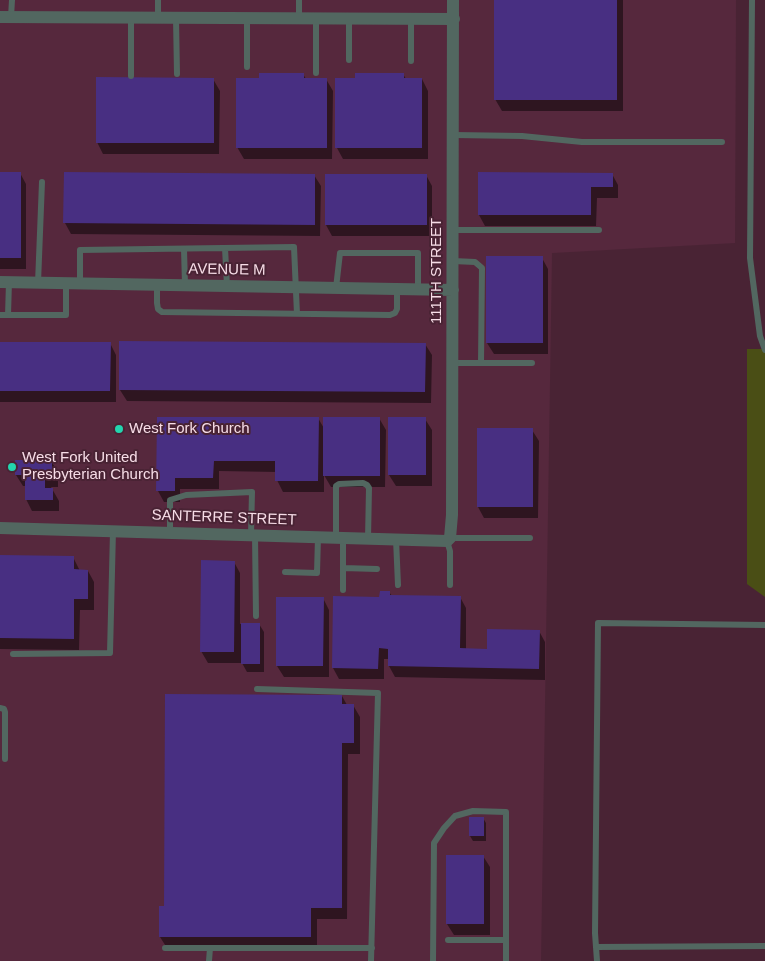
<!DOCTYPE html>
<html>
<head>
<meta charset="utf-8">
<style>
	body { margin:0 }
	canvas { display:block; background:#492334 }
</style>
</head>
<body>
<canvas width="765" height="961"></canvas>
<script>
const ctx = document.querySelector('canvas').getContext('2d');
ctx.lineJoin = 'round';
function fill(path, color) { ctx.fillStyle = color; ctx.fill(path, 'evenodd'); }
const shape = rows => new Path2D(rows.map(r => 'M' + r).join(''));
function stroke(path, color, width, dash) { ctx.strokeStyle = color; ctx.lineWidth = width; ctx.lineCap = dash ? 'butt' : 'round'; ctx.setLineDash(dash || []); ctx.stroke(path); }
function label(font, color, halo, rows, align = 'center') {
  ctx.font = font + ' Helvetica,sans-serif'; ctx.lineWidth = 4; ctx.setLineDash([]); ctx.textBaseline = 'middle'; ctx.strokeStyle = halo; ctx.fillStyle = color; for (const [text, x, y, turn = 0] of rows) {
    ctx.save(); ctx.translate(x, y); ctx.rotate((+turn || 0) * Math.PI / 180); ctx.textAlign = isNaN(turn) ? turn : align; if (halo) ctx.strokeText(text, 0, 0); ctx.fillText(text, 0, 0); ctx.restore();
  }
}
fill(shape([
	[0,0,736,0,735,243,552,253,541,961,0,961]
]), '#56283d');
fill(shape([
	[747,349,765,349,765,597,747,584]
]), '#4a4e15');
fill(shape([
	[495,0,623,0,623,111,502,111,495,99],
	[303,74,306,79,326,79,333,91,332,159,244,159,237,147,260,79],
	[403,74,406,79,422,79,428,91,428,159,343,159,337,148,356,79],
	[213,79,220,91,219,154,103,154,97,142],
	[0,173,20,173,26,184,26,269,0,269],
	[612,174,618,185,618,198,597,198,596,226,485,226,479,215],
	[314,175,321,186,320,236,71,234,65,223],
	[426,175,432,186,432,236,332,236,326,225],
	[542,258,548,269,548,354,494,354,487,343],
	[0,343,110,343,116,355,116,402,0,402],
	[425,344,432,355,431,403,127,401,120,390],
	[158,418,318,418,325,430,379,418,386,430,385,487,331,487,324,475,324,492,283,492,277,480,277,472,219,471,219,489,180,489,180,502,164,502,158,491],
	[389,419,425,419,432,430,432,486,396,486,389,475],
	[532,430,539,441,538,518,484,518,478,507],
	[16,461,51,461,58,472,58,487,51,487,59,501,59,511,32,511,26,499,26,486,23,486,16,475],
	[0,556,73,557,80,571,88,571,94,582,94,610,80,610,79,650,0,649],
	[234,562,240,573,240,624,259,624,264,632,264,672,247,672,242,663,208,663,201,651],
	[389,592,392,596,460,597,466,608,466,650,488,650,539,631,545,642,545,680,395,677,389,666,389,659,384,659,384,679,339,679,333,668,381,599],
	[323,598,329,610,329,677,284,677,277,666],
	[342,696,347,705,353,705,360,717,360,754,348,754,347,919,317,919,317,948,167,948,160,937,165,907],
	[483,818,486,823,486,841,473,841,470,836],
	[483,856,490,867,490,935,454,935,447,924]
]), '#0007');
fill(shape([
	[494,0,617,0,617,100,494,100],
	[259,73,304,73,304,78,327,78,327,148,236,148,236,78,259,78],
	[355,73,404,73,404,78,422,78,422,148,335,148,335,78,355,78],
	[96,77,214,78,214,143,96,143],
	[0,172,21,172,21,258,0,258],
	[64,172,315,174,315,225,63,223],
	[478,172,613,173,613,187,591,187,591,215,478,215],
	[325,174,427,174,427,225,325,225],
	[486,256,543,256,543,343,486,343],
	[119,341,426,343,425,392,119,390],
	[0,342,111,342,110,391,0,391],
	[157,417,319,417,318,481,275,481,275,461,214,461,213,478,175,478,175,491,156,491],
	[323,417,380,417,380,476,323,476],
	[388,417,426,417,426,475,388,475],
	[477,428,533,428,533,507,477,507],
	[15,460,52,460,52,476,45,476,45,488,53,488,53,500,25,500,25,475,15,475],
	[0,555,74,556,74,569,88,570,88,599,74,599,74,639,0,638],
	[201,560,235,561,234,652,200,652],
	[380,591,390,591,390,595,461,596,460,648,487,649,487,629,540,630,539,669,388,666,388,649,379,648,378,669,332,668,333,596,379,597],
	[276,597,324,597,323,666,276,666],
	[241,623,260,623,260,664,241,664],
	[165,694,342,695,342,704,354,704,354,743,342,743,342,908,311,908,311,937,159,937,159,906,164,906],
	[469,817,484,817,484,836,469,836],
	[446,855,484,855,484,924,446,924]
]), '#482f82');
stroke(shape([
	[299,0,299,19],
	[752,0,750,258,760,336,765,350],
	[11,17,12,0],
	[131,18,131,76],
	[158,18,158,0],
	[176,18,177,74],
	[247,18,247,67],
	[316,19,316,73],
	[349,19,349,60],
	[411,19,411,61],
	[454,135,522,136,582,142,722,142],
	[453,230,599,230],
	[225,248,227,286],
	[184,249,185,285],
	[453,261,475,262,482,268,481,363],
	[38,283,42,182],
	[80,283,80,250,294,247,297,314],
	[157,285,157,303,158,309,162,312,390,315,395,313,397,309,397,289],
	[336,288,340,253,418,253,418,289],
	[0,315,66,315,66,283],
	[8,315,9,282],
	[452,363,532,363],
	[170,533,170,500,186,495,252,492,251,535],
	[255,535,256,616],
	[336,538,336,486,339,484,363,483,367,485,369,488,368,539],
	[450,538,530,538],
	[396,539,398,585],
	[447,541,450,551,450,585],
	[343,568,377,569],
	[285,572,317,573,318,537],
	[343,590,343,538],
	[13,654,110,653,113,531],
	[257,689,378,693,371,961],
	[0,708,4,709,5,712,5,759],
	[448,940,506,940],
	[596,947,765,946],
	[165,948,372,948],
	[209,961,210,948],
	[433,961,434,843,444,828,455,816,473,811,506,812,506,961],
	[597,961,595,933,598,623,765,625]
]), '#526760', 6);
stroke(shape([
	[0,17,454,19],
	[0,282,453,290],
	[0,528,447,541,450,538,452,515,453,0]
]), '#526760', 12);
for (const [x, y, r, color] of [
	[119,429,5,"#23d5af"],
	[12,467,5,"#23d5af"]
]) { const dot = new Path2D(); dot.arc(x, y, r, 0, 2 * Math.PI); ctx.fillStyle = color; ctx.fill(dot); stroke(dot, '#492334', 2); }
label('15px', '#f7dde7', '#492334', [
	["AVENUE M",227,270,1],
	["111TH STREET",437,271,-90],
	["SANTERRE STREET",224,518,2]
]);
label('15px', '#f7dde7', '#492334', [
	["West Fork Church",129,429],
	["West Fork United",22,458],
	["Presbyterian Church",22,475]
], 'left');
</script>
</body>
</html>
